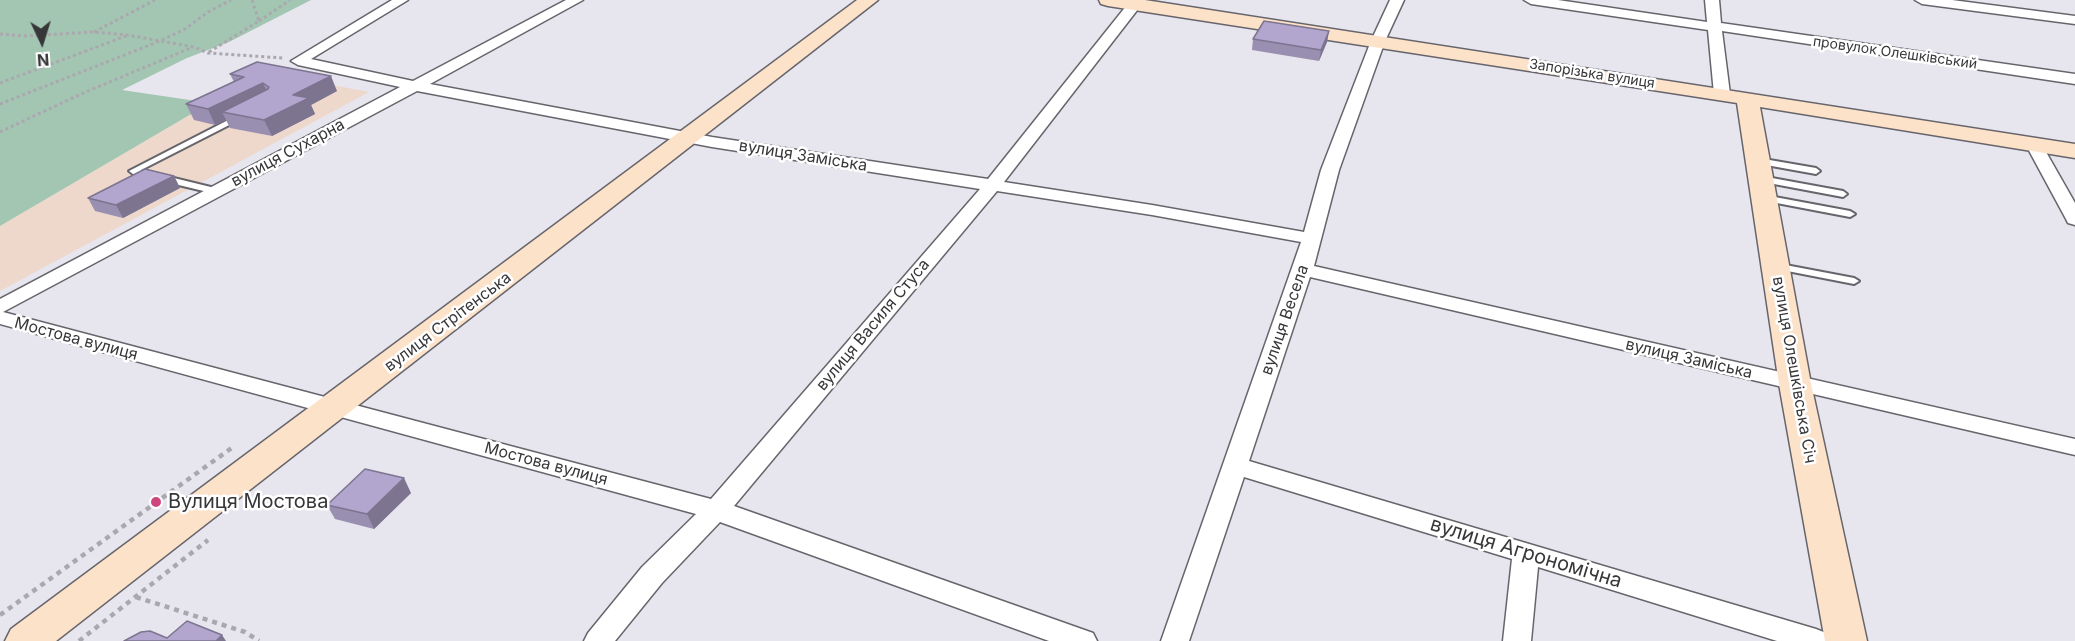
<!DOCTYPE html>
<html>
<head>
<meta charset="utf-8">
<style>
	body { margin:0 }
	#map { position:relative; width:2075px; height:641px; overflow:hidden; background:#e7e5ed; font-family:Inter,sans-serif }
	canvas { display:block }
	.north { position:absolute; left:12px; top:12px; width:60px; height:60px; -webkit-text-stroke:4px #fff; paint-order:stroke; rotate:176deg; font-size:16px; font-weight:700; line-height:24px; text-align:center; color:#373639 }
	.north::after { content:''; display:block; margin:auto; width:21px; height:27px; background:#373639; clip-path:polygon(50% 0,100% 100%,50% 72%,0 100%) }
</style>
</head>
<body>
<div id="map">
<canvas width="2075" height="641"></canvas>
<div class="north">N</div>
</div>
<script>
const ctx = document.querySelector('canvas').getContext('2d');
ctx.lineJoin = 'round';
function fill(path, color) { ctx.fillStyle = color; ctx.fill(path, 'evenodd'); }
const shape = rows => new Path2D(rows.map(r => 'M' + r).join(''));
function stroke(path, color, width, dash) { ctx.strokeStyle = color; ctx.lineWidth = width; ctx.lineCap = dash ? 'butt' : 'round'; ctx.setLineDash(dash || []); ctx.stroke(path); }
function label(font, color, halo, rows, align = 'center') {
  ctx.font = font + ' Inter,sans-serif'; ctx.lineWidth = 5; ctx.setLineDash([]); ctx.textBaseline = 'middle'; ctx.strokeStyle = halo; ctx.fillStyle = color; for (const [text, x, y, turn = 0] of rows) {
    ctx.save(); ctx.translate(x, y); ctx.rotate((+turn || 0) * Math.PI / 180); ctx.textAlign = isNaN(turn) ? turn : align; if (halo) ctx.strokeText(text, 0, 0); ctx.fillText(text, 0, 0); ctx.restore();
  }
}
fill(shape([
	[269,73,369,92,0,291,0,226,210,103]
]), '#eed8cb');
fill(shape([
	[0,0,311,0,229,42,187,58,122,90,210,103,0,226]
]), '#a3c6b2');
const lane = shape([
	[236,116,242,116,243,118,141,170,219,189,219,193,216,194,133,174,129,171,236,116],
	[1758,158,1816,168,1820,171,1816,174,1755,163,1755,159,1758,158],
	[1761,176,1843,191,1847,194,1843,197,1758,181,1758,177,1761,176],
	[1764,195,1850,211,1855,214,1850,217,1761,200,1760,198,1764,195],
	[1775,263,1854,278,1859,281,1854,284,1772,268,1770,266,1772,264,1775,263]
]);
const street = shape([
	[392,0,408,0,311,59,413,81,566,0,583,0,430,84,712,137,988,179,1131,0,1145,0,1004,182,1152,205,1304,232,1321,170,1371,41,1390,0,1404,0,1385,41,1339,170,1314,266,2075,439,2075,455,1310,277,1249,461,1816,629,1826,633,1830,641,1777,641,1538,567,1531,641,1503,641,1512,559,1244,477,1189,641,1161,641,1301,242,1152,215,997,191,734,506,1093,633,1097,641,1049,641,720,522,662,583,615,641,584,641,588,633,642,567,696,514,0,324,0,299,400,87,298,65,291,61,392,0],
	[417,91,712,147,980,189,711,499,3,312,417,91],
	[1524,0,1558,0,1707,22,1705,0,1719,0,1721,23,2075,74,2075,84,1722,31,1730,94,1722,99,1714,94,1708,30,1531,4,1524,0],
	[1915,0,1952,0,2075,16,2075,24,1922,4,1915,0],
	[2034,140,2042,145,2075,203,2075,225,2068,223,2066,219,2026,145,2034,140]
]);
const secondary = shape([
	[857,0,878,0,56,641,5,641,11,629,857,0],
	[1099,0,1145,0,2075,144,2075,158,1760,107,1811,384,1867,641,1825,641,1779,384,1737,103,1108,6,1101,4,1099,0]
]);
stroke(lane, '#67656c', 4);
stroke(street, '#67656c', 3);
stroke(secondary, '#67656c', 3);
stroke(shape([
	[259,21,290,0],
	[94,32,155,0],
	[0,34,26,36,93,32,128,35,194,47,208,53,283,58],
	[209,52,259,21,252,0],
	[0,83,126,36],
	[0,104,160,41,185,29,208,12,231,0],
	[0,132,81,94,193,47]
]), '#aaa8ae', 3, [3, 3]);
stroke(shape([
	[136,597,245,632,259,641],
	[0,615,233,447],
	[79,641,208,540]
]), '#aaa8ae', 4.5, [5, 5]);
fill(lane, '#fff');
fill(street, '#fff');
fill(secondary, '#fde2ca');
fill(shape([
	[1329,31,1327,42,1319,61,1252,50,1253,39],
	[230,74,337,91,311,105,315,114,272,136,230,128,226,120,215,125,194,120,186,104,234,82],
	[174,176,180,188,123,218,95,211,88,198],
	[411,493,374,529,335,519,327,505]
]), '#998fb1');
fill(shape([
	[1329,31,1327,42,1319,61,1321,50],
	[331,76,337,91,311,105,315,114,272,136,264,120,293,95],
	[263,83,270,99,222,112,226,120,215,125,208,109],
	[174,176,180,188,123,218,116,205],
	[404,478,411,493,374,529,367,514],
	[222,635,226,641,216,641]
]), '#7d7490');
const building = shape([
	[1264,21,1329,31,1321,50,1253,39,1264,21],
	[257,62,331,76,293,95,309,98,264,120,222,112,268,89,269,87,263,83,208,109,186,104,244,77,230,74,257,62],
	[145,169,174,176,116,205,88,198,145,169],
	[365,469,404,478,367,514,327,505,365,469],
	[187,621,222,635,216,641,124,641,141,632,150,631,167,638,187,621]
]);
fill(building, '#b2a6ce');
stroke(building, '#7d7490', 1.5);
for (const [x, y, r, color] of [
	[156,502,6,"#ce447d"]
]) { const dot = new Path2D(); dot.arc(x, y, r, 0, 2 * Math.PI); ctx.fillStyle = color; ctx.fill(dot); stroke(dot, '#fff', 2); }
label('14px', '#373639', '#fff', [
	["провулок Олешківський",1895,53,8],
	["Запорізька вулиця",1592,74,9]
]);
label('16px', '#373639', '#fff', [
	["вулиця Сухарна",288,153,-28],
	["вулиця Заміська",803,156,9],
	["вулиця Весела",1285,320,-71],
	["вулиця Стрітенська",448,322,-37],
	["вулиця Василя Стуса",873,325,-50],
	["Мостова вулиця",76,339,15],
	["вулиця Заміська",1689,359,13],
	["вулиця Олешківська Січ",1794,370,80],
	["Мостова вулиця",546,464,15]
]);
label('20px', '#373639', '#fff', [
	["Вулиця Мостова",168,502]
], 'left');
label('20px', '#373639', '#fff', [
	["вулиця Агрономічна",1526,553,17]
]);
</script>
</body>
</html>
